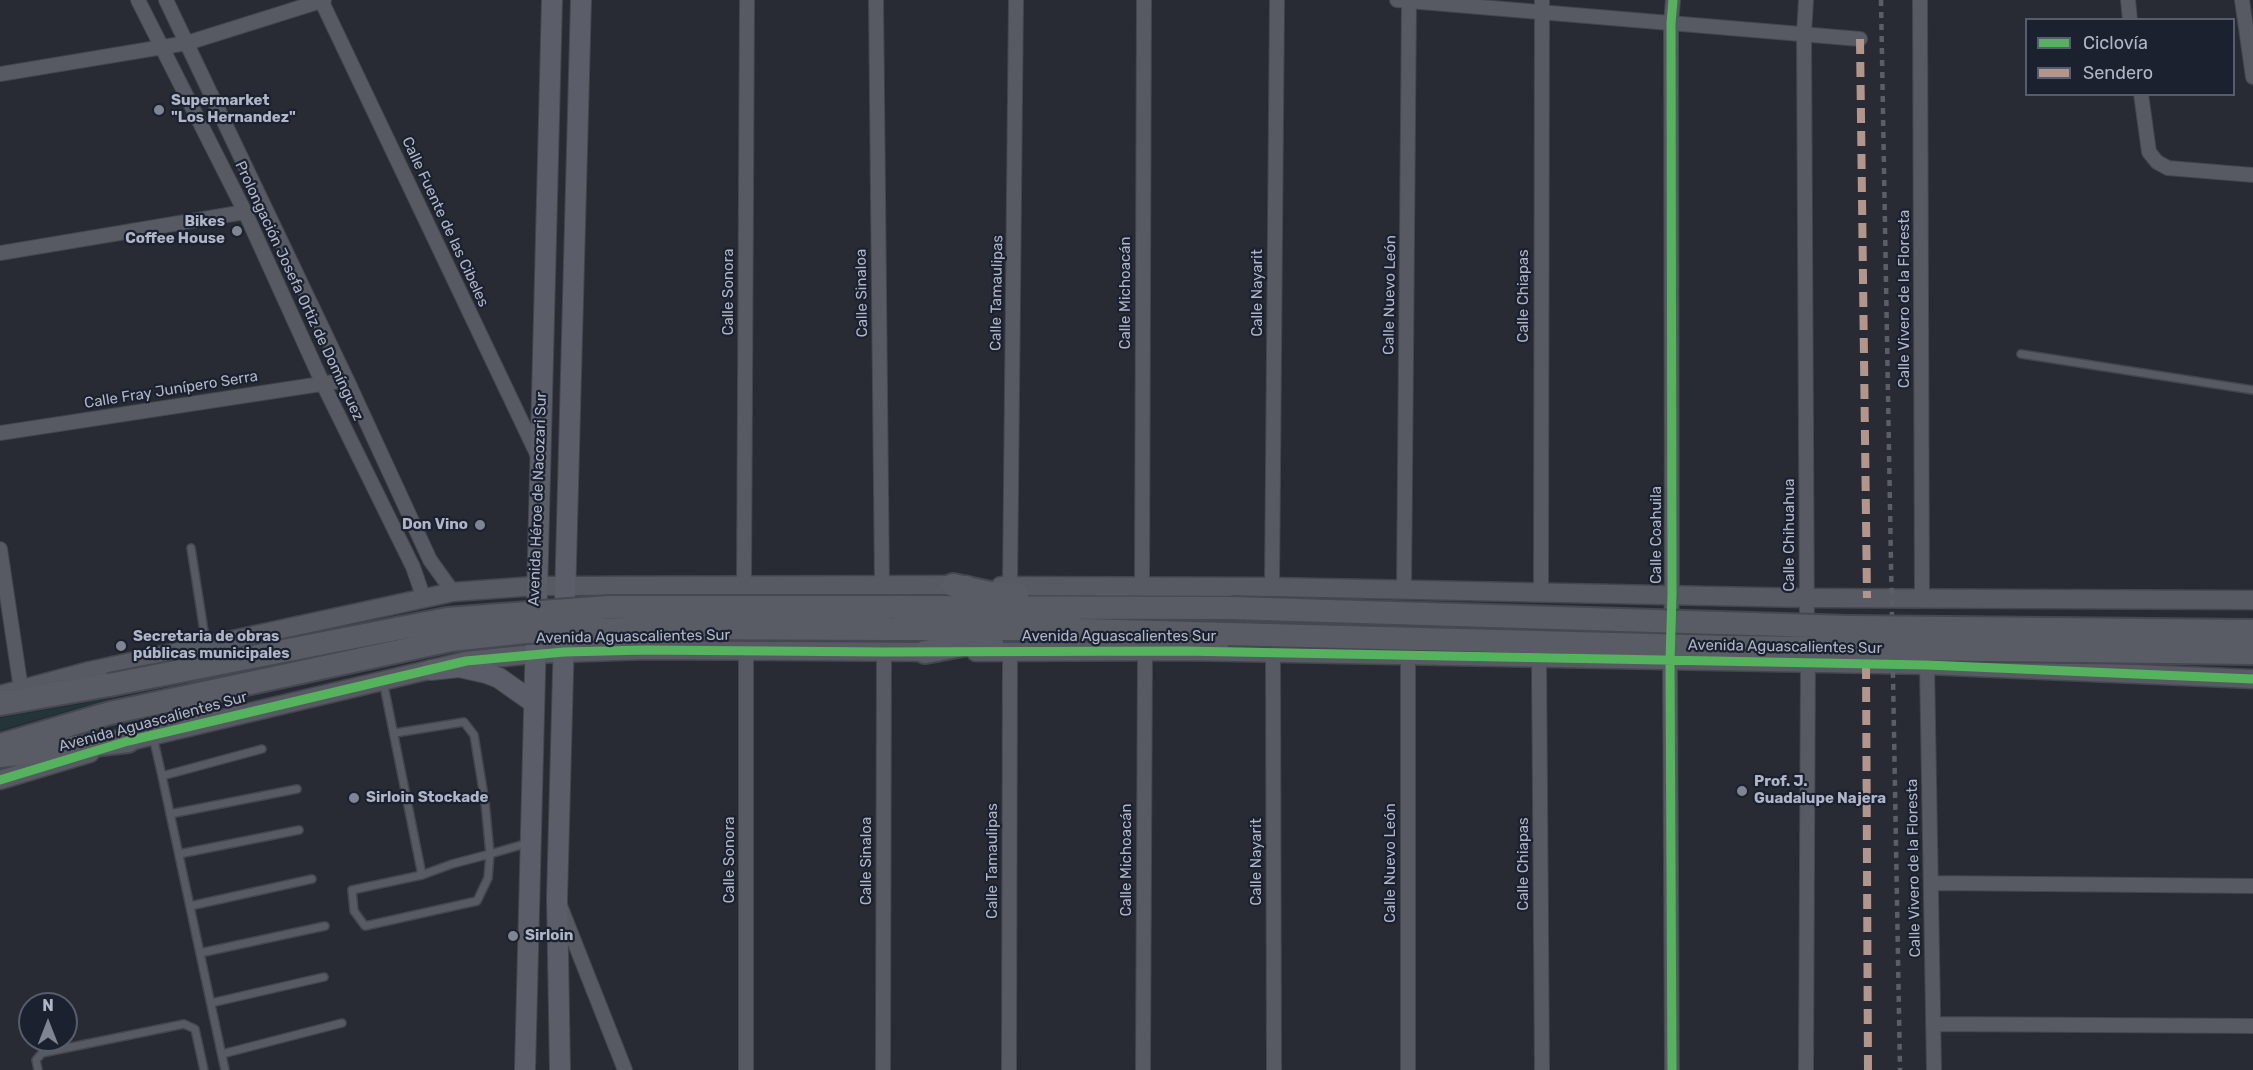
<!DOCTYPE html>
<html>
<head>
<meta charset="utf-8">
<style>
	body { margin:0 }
	#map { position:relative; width:2253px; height:1070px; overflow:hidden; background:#282b34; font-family:Rubik,sans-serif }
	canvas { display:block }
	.legend { position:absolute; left:2025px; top:18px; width:210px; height:78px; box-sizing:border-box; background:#1b212f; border:2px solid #575d6c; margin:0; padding:8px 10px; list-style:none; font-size:18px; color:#b0b6c7 }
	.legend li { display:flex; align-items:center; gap:12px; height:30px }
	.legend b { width:30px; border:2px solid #575d6c }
	.north { position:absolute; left:18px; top:992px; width:60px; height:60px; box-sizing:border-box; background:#1b212f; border:2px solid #575d6c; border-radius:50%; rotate:0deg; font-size:16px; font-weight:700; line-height:24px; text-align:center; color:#b0b6c7 }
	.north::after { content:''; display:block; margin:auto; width:21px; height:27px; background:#808594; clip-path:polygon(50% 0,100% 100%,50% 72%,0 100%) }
</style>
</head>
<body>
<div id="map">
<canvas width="2253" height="1070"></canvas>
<ul class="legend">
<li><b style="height:8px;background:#56b35d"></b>Ciclovía</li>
<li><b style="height:8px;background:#b2968c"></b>Sendero</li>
</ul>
<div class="north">N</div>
</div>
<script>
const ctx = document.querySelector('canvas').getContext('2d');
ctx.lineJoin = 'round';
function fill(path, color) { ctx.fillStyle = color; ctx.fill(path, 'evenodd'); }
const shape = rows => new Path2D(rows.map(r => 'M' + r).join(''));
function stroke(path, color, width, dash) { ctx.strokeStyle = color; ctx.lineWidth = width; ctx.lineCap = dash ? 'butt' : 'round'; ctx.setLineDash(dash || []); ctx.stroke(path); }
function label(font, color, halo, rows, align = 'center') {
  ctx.font = font + ' Rubik,sans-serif'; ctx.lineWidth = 4.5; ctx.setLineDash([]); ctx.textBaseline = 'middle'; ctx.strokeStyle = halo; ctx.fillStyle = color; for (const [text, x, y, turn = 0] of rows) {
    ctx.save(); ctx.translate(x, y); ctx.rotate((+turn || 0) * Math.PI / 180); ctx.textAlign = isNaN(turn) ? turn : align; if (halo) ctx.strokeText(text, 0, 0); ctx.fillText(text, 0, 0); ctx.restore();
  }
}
fill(shape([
	[110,699,0,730,0,718]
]), '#24353a');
const service = shape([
	[2021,354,2253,390],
	[191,548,206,644],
	[383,681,422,875],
	[395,733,464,722,474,735,485,802,490,854,488,878,477,901,365,926,354,911,352,890,422,875,452,864,490,854,528,843],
	[153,737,162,776],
	[170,814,297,789],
	[179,854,299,830],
	[190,906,312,879],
	[200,953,325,926],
	[211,1003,324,977],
	[222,1054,342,1023],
	[38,1070,36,1060,42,1053,184,1024,195,1029,204,1070],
	[225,1070,162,776,262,749]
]);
const minor = shape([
	[138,0,245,212,323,384,413,567,424,599],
	[166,0,347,380,430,560,453,592],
	[321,0,538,456],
	[876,0,882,585],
	[1397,0,1860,39],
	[1806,0,1804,34,1807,631],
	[1920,0,1922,598],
	[2128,0,2130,20],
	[2242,0,2253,77],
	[0,74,187,43,324,0],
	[2141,94,2149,152,2157,162,2168,168,2253,175],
	[0,253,245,212],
	[0,433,347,380],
	[0,549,21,689],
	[744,584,747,0],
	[1010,586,1016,0],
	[1142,586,1144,0],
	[1272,587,1277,0],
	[1404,590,1409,0],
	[1541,592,1542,0],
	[1273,654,1274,1070],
	[1539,657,1542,1070],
	[1927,665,1934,1070],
	[1931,883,2253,886],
	[561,908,625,1070],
	[1933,1024,2253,1026],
	[746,1070,746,650],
	[883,1070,884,652],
	[1009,1070,1010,651],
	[1143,1070,1145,651],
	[1408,1070,1408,655],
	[1672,1070,1670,661,1672,595,1671,23,1673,0],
	[1806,1070,1808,653]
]);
const tertiary = shape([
	[1001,586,1272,587,1807,598,2253,600],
	[976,652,1182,651,1927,665,2253,679],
	[0,695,90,671,453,592,535,586,967,585],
	[117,744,466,661,493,658,534,654,646,650,937,652],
	[0,780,90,753]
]);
const secondary = shape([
	[431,670,459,667,486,673,499,678,533,702],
	[525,1070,552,0],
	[560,1070,557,898,581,0]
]);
const primary = shape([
	[953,585,990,593,1017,594],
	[894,607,1231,608],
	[890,629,1046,629,1228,634],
	[925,652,968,644,992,644],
	[0,704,109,685],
	[1,745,110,713],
	[0,756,128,741]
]);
stroke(service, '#44464d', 10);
stroke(minor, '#44464d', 16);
stroke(tertiary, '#44464d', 21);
stroke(secondary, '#44464d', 22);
stroke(primary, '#454851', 26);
stroke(service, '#575a63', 7);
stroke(minor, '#575a63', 14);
stroke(tertiary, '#575a63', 18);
stroke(secondary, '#5b5e68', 20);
stroke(primary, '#595c65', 22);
stroke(shape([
	[1881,0,1900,1070]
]), '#5b5e66', 4.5, [6, 6]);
const primaryBridge = shape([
	[1231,608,1849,627,2253,631],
	[1228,634,1728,647,2253,653],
	[109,685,447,619,609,607,894,607],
	[110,713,451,640,525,632,658,628,890,629]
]);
stroke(primaryBridge, '#454851', 26, []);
stroke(primaryBridge, '#595c65', 22);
stroke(shape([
	[1860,39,1867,598],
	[1866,664,1868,1070]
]), '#b2968c', 8, [15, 8]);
stroke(shape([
	[0,780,128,741,466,661,564,652,646,650,884,652,1182,651,1927,665,2253,679],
	[1672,1070,1670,661,1672,595,1671,23,1673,0]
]), '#56b35d', 9);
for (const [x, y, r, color] of [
	[159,110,6,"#808594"],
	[237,231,6,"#808594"],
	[480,525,6,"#808594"],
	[121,646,6,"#808594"],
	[1742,791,6,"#808594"],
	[354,798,6,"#808594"],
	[513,936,6,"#808594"]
]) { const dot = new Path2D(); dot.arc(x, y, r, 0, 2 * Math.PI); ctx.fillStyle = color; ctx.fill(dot); stroke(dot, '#1b212f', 2); }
label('bold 15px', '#b0b6c7', '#1b212f', [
	["Supermarket",171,101],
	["\"Los Hernandez\"",171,118],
	["Bikes",225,222,"right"],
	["Coffee House",225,239,"right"],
	["Don Vino",468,525,"right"],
	["Secretaria de obras",133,637],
	["públicas municipales",133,654],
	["Prof. J.",1754,782],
	["Guadalupe Najera",1754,799],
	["Sirloin Stockade",366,798],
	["Sirloin",525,936]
], 'left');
label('15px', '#b0b6c7', '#1b212f', [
	["Calle Fuente de las Cibeles",445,222,65],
	["Prolongación Josefa Ortiz de Domínguez",299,291,65],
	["Calle Sonora",729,292,-90],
	["Calle Sinaloa",862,293,-91],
	["Calle Tamaulipas",997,293,-89],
	["Calle Michoacán",1126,293,-90],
	["Calle Nayarit",1258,293,-90],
	["Calle Nuevo León",1390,295,-89],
	["Calle Chiapas",1524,296,-90],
	["Calle Vivero de la Floresta",1905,299,-90],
	["Calle Fray Junípero Serra",171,390,-9],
	["Avenida Héroe de Nacozari Sur",538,499,-88],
	["Calle Coahuila",1657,535,-90],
	["Calle Chihuahua",1790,535,-90],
	["Avenida Aguascalientes Sur",633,637,-1],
	["Avenida Aguascalientes Sur",1119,637],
	["Avenida Aguascalientes Sur",1785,647,1],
	["Avenida Aguascalientes Sur",153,722,-15],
	["Calle Sonora",730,860,-90],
	["Calle Michoacán",1127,860,-90],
	["Calle Sinaloa",867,861,-90],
	["Calle Tamaulipas",993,861,-90],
	["Calle Nayarit",1257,862,-90],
	["Calle Nuevo León",1391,863,-90],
	["Calle Chiapas",1524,864,-90],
	["Calle Vivero de la Floresta",1914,868,-91]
]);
</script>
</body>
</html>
